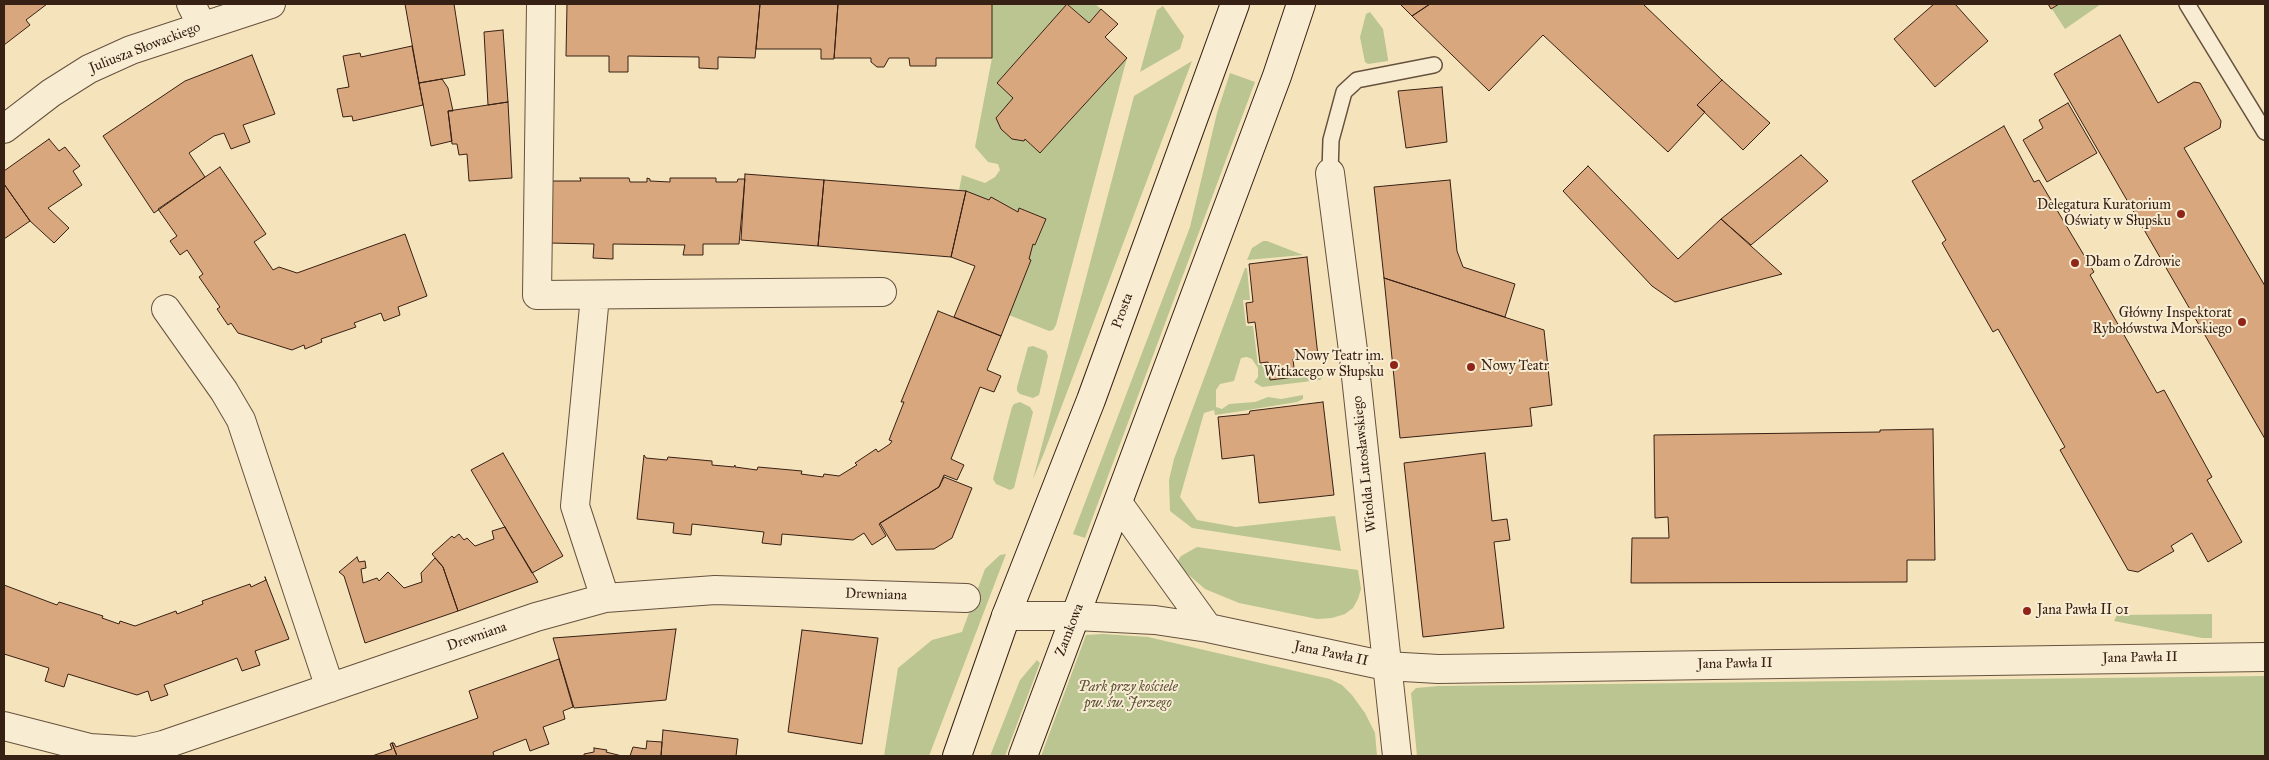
<!DOCTYPE html>
<html>
<head>
<meta charset="utf-8">
<style>
	body { margin:0 }
	#map { position:relative; width:2269px; height:760px; overflow:hidden; background:#f5e4bb; font-family:"IM FELL Great Primer",serif }
	canvas { display:block }
	.frame { position:absolute; inset:0; border:5px solid #372014; pointer-events:none }
</style>
</head>
<body>
<div id="map">
<canvas width="2269" height="760"></canvas>
<div class="frame"></div>
</div>
<script>
const ctx = document.querySelector('canvas').getContext('2d');
ctx.lineJoin = 'round';
function fill(path, color) { ctx.fillStyle = color; ctx.fill(path, 'evenodd'); }
const shape = rows => new Path2D(rows.map(r => 'M' + r).join(''));
function stroke(path, color, width, dash) { ctx.strokeStyle = color; ctx.lineWidth = width; ctx.lineCap = dash ? 'butt' : 'round'; ctx.setLineDash(dash || []); ctx.stroke(path); }
function label(font, color, halo, rows, align = 'center') {
  ctx.font = font + ' "IM FELL Great Primer",serif'; ctx.lineWidth = 4; ctx.setLineDash([]); ctx.textBaseline = 'middle'; ctx.strokeStyle = halo; ctx.fillStyle = color; for (const [text, x, y, turn = 0] of rows) {
    ctx.save(); ctx.translate(x, y); ctx.rotate((+turn || 0) * Math.PI / 180); ctx.textAlign = isNaN(turn) ? turn : align; if (halo) ctx.strokeText(text, 0, 0); ctx.fillText(text, 0, 0); ctx.restore();
  }
}
fill(shape([
	[992,4,1067,4,998,83,1013,98,1012,139,1024,141,1025,139,1040,153,1127,58,1056,325,1053,330,1049,331,1009,315,1031,260,1029,259,1033,244,1036,245,1046,219,1020,208,1018,212,991,197,989,200,959,190,962,175,985,183,995,177,1000,170,998,164,988,162,975,147,992,58],
	[1068,4,1095,4,1101,9,1089,23],
	[2059,4,2101,4,2065,29,2052,9],
	[1163,6,1184,36,1180,49,1140,72,1157,10],
	[1370,12,1383,29,1388,59,1388,61,1368,64,1365,62,1360,37,1366,14],
	[1192,61,1044,453,1033,479,1134,96],
	[1230,73,1255,82,1085,538,1073,534,1190,227,1217,113],
	[1263,241,1267,241,1303,255,1247,260,1252,248],
	[1245,268,1247,268,1250,300,1243,300,1246,326,1253,326,1258,365,1268,364,1270,380,1321,375,1323,377,1320,380,1262,387,1254,382,1258,377,1258,368,1252,359,1247,357,1241,358,1234,381,1220,384,1216,390,1216,407,1222,409,1229,404,1255,402,1268,397,1281,399,1303,395,1303,399,1297,402,1242,411,1215,415,1214,410,1204,413,1180,497,1197,520,1236,527,1335,516,1341,551,1192,528,1170,511,1169,480,1174,459],
	[1033,346,1046,351,1048,356,1039,395,1033,398,1020,394,1017,391,1017,387,1028,347],
	[1020,402,1030,407,1033,412,1014,488,1010,490,996,484,993,479,1012,407,1014,404],
	[1197,547,1358,570,1361,589,1358,599,1353,608,1345,614,1332,618,1317,619,1239,603,1205,589,1176,564,1181,556],
	[1006,554,929,756,884,756,898,668,932,640,962,632,985,569,1000,555],
	[2212,614,2212,638,2202,638,2114,621,2117,615],
	[1103,634,1148,637,1330,679,1342,685,1352,695,1365,713,1375,733,1377,756,1041,756,1086,635],
	[1037,660,1040,663,1005,756,990,756,1020,680],
	[2265,676,2265,756,1417,756,1411,693,1416,688,1439,686]
]), '#bac592');
const building = shape([
	[4,4,47,4,26,20,30,25,4,45,4,4],
	[405,4,454,4,465,75,419,83,405,4],
	[567,4,760,4,755,58,718,57,718,69,699,68,699,57,628,56,628,72,609,72,609,56,566,56,567,4],
	[760,4,838,4,834,59,821,59,821,49,756,49,760,4],
	[838,4,992,4,992,58,936,58,936,66,910,66,909,58,889,58,884,67,877,67,871,62,871,58,834,58,838,4],
	[1067,4,1089,23,1101,9,1110,17,1118,24,1105,37,1127,58,1040,153,1025,139,1024,141,1012,139,1001,129,996,118,1013,98,997,83,1067,4],
	[1400,4,1430,4,1412,16,1400,4],
	[1430,4,1643,4,1722,80,1697,105,1705,112,1668,152,1543,35,1489,91,1412,16,1430,4],
	[1934,4,1955,4,1988,41,1935,87,1894,39,1934,4],
	[2048,4,2059,4,2051,9,2048,4],
	[503,30,508,102,488,105,484,32,503,30],
	[2120,35,2158,103,2194,82,2200,83,2221,121,2220,128,2184,148,2265,286,2265,439,2054,74,2120,35],
	[412,46,423,105,353,121,352,116,343,117,337,89,349,87,343,56,360,53,361,57,412,46],
	[252,55,275,114,243,125,250,142,231,149,224,133,214,136,189,153,205,177,154,213,103,136,185,81,252,55],
	[442,79,448,88,453,111,448,111,452,141,431,146,419,83,442,79],
	[1722,80,1770,123,1743,150,1697,105,1722,80],
	[1442,87,1447,142,1406,148,1398,91,1442,87],
	[508,102,512,178,469,181,467,154,459,155,457,144,452,144,448,111,508,102],
	[2068,103,2097,153,2047,182,2023,140,2043,128,2039,120,2068,103],
	[2004,126,2034,182,2039,180,2094,272,2090,275,2157,393,2164,390,2212,477,2207,480,2242,542,2208,562,2192,533,2171,546,2174,551,2138,572,2128,570,2060,450,2065,447,1998,329,1993,332,1942,243,1946,240,1912,181,2004,126],
	[49,139,59,151,65,147,80,166,73,171,82,185,48,208,69,228,54,243,30,221,4,184,4,171,49,139],
	[1801,155,1828,181,1751,245,1721,219,1801,155],
	[1588,166,1678,259,1721,219,1782,274,1675,302,1652,286,1563,191,1588,166],
	[220,167,266,234,254,242,273,270,279,267,297,273,405,234,427,296,398,307,400,315,384,321,381,313,354,323,356,327,321,339,322,342,305,349,304,345,292,350,238,333,231,323,228,325,217,309,220,307,199,277,203,274,187,250,180,255,170,241,177,236,158,209,220,167],
	[745,174,824,180,818,246,741,240,745,174],
	[580,178,629,178,630,182,647,182,647,178,650,179,650,181,670,182,670,178,716,178,716,182,737,182,738,179,745,179,739,244,703,244,703,255,683,255,685,245,613,244,613,259,593,258,594,244,550,243,551,181,581,181,580,178],
	[824,180,966,191,951,257,818,246,824,180],
	[1450,180,1457,251,1463,267,1515,284,1505,317,1384,278,1374,187,1450,180],
	[4,184,30,221,4,239,4,184],
	[966,191,989,200,991,197,1018,212,1019,208,1046,219,1035,245,1033,244,1029,259,1031,260,1001,336,954,317,975,266,951,257,966,191],
	[1307,257,1318,356,1293,359,1295,377,1270,380,1268,362,1260,363,1255,322,1248,323,1246,303,1253,302,1249,264,1307,257],
	[1384,278,1544,330,1552,405,1530,408,1532,426,1400,438,1384,278],
	[938,311,1001,336,987,370,1001,376,994,392,980,387,951,459,964,465,957,480,944,475,939,487,879,524,886,536,872,545,864,533,853,540,782,534,781,545,762,543,764,532,692,524,691,535,673,533,674,523,637,519,644,455,646,458,667,460,668,457,712,461,712,465,734,467,735,465,735,467,757,470,758,467,802,471,801,474,823,477,824,474,839,476,857,465,855,463,876,449,878,452,890,444,892,441,889,440,904,402,901,402,938,311],
	[1323,402,1334,495,1259,503,1254,455,1222,459,1218,417,1249,414,1250,411,1323,402],
	[1933,429,1935,560,1907,560,1907,582,1631,583,1632,538,1669,538,1668,517,1655,518,1654,435,1880,432,1880,430,1933,429],
	[503,453,563,556,532,573,471,470,503,453],
	[1485,453,1492,521,1507,519,1510,540,1494,542,1504,628,1423,637,1404,463,1485,453],
	[944,477,972,488,952,538,934,549,896,550,880,523,939,487,944,477],
	[505,527,538,582,458,611,443,567,432,554,452,536,454,538,459,534,464,540,467,538,475,546,494,539,492,531,505,527],
	[357,557,359,562,365,561,366,568,361,569,363,583,377,578,379,581,388,572,404,588,422,582,421,573,435,558,443,567,458,611,365,643,344,576,339,572,357,557],
	[265,577,289,639,255,651,260,665,242,671,237,658,164,685,168,695,151,701,148,691,137,695,68,674,64,687,54,684,45,681,49,668,4,654,4,585,57,605,59,602,103,616,102,618,119,624,120,621,135,626,176,611,177,614,203,604,202,601,250,584,251,587,266,580,265,577],
	[676,629,666,700,574,708,553,638,676,629],
	[802,630,878,638,862,744,788,732,802,630],
	[559,659,573,707,563,711,565,719,543,727,549,744,530,751,526,739,493,752,494,756,397,756,392,743,394,743,396,747,478,718,469,691,559,659],
	[663,730,738,739,736,756,661,756,663,730],
	[647,741,662,742,661,756,630,756,633,747,646,749,647,741],
	[392,743,397,756,372,756,392,749,390,744,392,743],
	[594,748,607,750,606,752,622,756,584,756,584,754,594,752,594,748]
]);
fill(building, '#d9a77d');
stroke(building, '#372014', 1);
const service = shape([
	[2187,4,2265,132],
	[1330,173,1331,140,1344,92,1357,80,1434,65]
]);
const minor = shape([
	[191,4,202,26],
	[541,4,537,295,882,292],
	[4,129,51,93,89,69,131,50,271,4],
	[1330,173,1354,358,1397,756],
	[595,296,575,506,605,598],
	[166,309,224,391,241,420,330,688],
	[4,726,90,748,137,751,163,745,536,617,605,598,715,590,966,598]
]);
const tertiary = shape([
	[1118,503,1208,628],
	[1006,616,1076,616,1155,620,1208,628,1386,666,1438,669,2265,657]
]);
const secondary = shape([
	[957,756,1006,616,1091,400,1235,4],
	[1023,756,1277,76,1301,4]
]);
stroke(service, '#66513e', 18);
stroke(minor, '#66513e', 30);
stroke(tertiary, '#66513e', 30);
stroke(secondary, '#372014', 30);
stroke(service, '#f8edd3', 15);
stroke(minor, '#f8edd3', 28);
stroke(tertiary, '#f8edd3', 28);
stroke(secondary, '#f8edd3', 28);
for (const [x, y, r, color] of [
	[2181,214,5,"#8f2418"],
	[2075,263,5,"#8f2418"],
	[2242,322,5,"#8f2418"],
	[1394,365,5,"#8f2418"],
	[1471,367,5,"#8f2418"],
	[2027,611,5,"#8f2418"]
]) { const dot = new Path2D(); dot.arc(x, y, r, 0, 2 * Math.PI); ctx.fillStyle = color; ctx.fill(dot); stroke(dot, '#f8edd3', 2); }
label('14px', '#372014', '#f8edd3', [
	["Juliusza Słowackiego",145,48,-21],
	["Prosta",1123,311,-70],
	["Witolda Lutosławskiego",1365,464,-96],
	["Drewniana",876,595,2],
	["Zamkowa",1070,630,-69],
	["Drewniana",477,637,-19],
	["Jana Pawła II",1331,654,12],
	["Jana Pawła II",2140,658,-1],
	["Jana Pawła II",1735,664,-1]
]);
label('14px', '#372014', '#f8edd3', [
	["Delegatura Kuratorium",2171,206],
	["Oświaty w Słupsku",2171,222],
	["Dbam o Zdrowie",2085,263,"left"],
	["Główny Inspektorat",2232,314],
	["Rybołówstwa Morskiego",2232,330],
	["Nowy Teatr im.",1384,357],
	["Witkacego w Słupsku",1384,373],
	["Nowy Teatr",1481,367,"left"],
	["Jana Pawła II 01",2037,611,"left"]
], 'right');
label('italic 14px', '#5e523a', '#f8edd3', [
	["Park przy kościele",1128,688],
	["pw. św. Jerzego",1128,704]
]);
</script>
</body>
</html>
